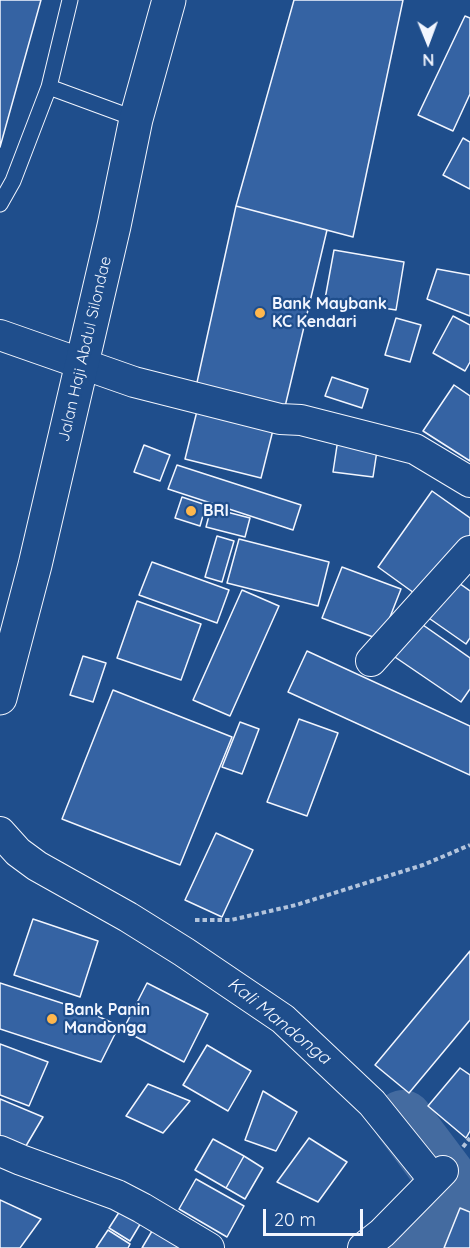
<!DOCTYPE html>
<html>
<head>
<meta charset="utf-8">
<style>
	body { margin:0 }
	#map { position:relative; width:470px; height:1248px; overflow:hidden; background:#1f4e8c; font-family:Quicksand,sans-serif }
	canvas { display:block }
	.north { position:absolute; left:398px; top:12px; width:60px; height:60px; -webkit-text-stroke:4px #1f4e8c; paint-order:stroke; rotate:179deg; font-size:16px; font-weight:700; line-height:24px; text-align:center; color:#f2f6ff }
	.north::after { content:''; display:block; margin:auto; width:21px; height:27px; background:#f2f6ff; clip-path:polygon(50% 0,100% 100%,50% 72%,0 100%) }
	.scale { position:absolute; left:263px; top:1209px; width:100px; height:27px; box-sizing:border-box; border:3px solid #f2f6ff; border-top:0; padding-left:8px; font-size:18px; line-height:21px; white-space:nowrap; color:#f2f6ff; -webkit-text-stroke:4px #1f4e8c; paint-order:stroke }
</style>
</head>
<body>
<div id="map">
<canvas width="470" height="1248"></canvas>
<div class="north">N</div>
<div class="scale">20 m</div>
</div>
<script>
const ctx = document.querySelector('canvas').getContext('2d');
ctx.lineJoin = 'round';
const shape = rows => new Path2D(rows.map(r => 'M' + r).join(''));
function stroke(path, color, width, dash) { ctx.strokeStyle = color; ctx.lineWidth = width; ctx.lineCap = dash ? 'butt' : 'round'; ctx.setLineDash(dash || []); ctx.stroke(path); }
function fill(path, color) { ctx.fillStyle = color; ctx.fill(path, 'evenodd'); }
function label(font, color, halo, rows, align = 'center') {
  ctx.font = font + ' Quicksand,sans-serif'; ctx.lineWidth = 4.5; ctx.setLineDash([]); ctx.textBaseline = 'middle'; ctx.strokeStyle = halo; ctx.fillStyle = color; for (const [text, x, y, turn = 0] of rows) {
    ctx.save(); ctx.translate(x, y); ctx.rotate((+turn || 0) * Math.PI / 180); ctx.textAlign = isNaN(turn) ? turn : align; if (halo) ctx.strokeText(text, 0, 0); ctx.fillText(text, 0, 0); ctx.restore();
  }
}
stroke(shape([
	[400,1248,434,1231,448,1213,445,1176,403,1120]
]), '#446ba0', 60);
const building = shape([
	[0,0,41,0,0,147,0,0],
	[294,0,403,0,353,237,236,206,294,0],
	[465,16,470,18,470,94,453,131,418,115,465,16],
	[463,138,470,142,470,189,443,175,463,138],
	[236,206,327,230,283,415,194,396,236,206],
	[334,250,404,262,396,310,325,299,334,250],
	[437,269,470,275,470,316,427,299,437,269],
	[453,316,470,325,470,362,465,371,433,353,453,316],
	[396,318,421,325,410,362,385,355,396,318],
	[332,377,368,389,362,408,325,396,332,377],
	[454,385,470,396,470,461,423,431,454,385],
	[199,403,275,422,261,478,185,459,199,403],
	[338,439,378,444,373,477,333,472,338,439],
	[144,445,170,455,160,481,134,472,144,445],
	[177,465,301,505,293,530,168,489,177,465],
	[432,491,470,518,470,535,421,598,378,567,432,491],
	[182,497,206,505,200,526,175,518,182,497],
	[211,508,250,518,245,537,206,527,211,508],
	[217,536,234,541,222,582,205,577,217,536],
	[239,539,329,562,318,606,227,583,239,539],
	[152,562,229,590,217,623,139,595,152,562],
	[342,567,401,589,381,640,322,618,342,567],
	[449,576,470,591,470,638,466,644,423,614,449,576],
	[242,590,279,606,230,716,193,700,242,590],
	[137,601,201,624,181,680,117,658,137,601],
	[413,618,470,658,470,689,461,702,389,653,413,618],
	[307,651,470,726,470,775,288,692,307,651],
	[83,656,106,663,93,702,70,695,83,656],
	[113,690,232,737,180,865,62,819,113,690],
	[299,719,338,733,307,816,267,802,299,719],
	[240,722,259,729,242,774,222,767,240,722],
	[216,833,253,850,222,917,185,900,216,833],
	[33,919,98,941,80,997,14,975,33,919],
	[470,951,470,1020,409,1093,375,1065,470,951],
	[0,983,89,1012,119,1026,101,1062,0,1029,0,983],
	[147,983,208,1014,184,1062,123,1030,147,983],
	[0,1044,48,1062,29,1106,0,1095,0,1044],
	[207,1045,251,1071,228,1111,183,1085,207,1045],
	[460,1068,470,1075,470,1131,466,1138,428,1106,460,1068],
	[148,1084,190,1101,163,1133,126,1116,148,1084],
	[263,1091,297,1112,276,1151,245,1140,263,1091],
	[0,1099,43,1117,23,1151,0,1143,0,1099],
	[309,1138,347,1162,318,1202,277,1182,309,1138],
	[213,1139,244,1156,226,1188,195,1170,213,1139],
	[244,1156,263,1168,245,1199,226,1188,244,1156],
	[196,1179,244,1206,227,1237,179,1209,196,1179],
	[0,1200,41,1219,20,1248,0,1248,0,1200],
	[125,1203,145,1216,130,1241,109,1228,125,1203],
	[460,1208,470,1212,470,1248,444,1248,460,1208],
	[158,1221,203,1248,142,1248,158,1221],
	[108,1230,130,1244,128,1248,96,1248,108,1230]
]);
fill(building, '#3563a3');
stroke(building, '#f2f6ff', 1.5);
const lane = shape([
	[70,0,49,87,136,119],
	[0,204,13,181,49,87]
]);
const street = shape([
	[0,335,134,382,280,419,301,420,415,449,470,482],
	[371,661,470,551],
	[0,832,18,852,37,866,128,917,184,952,283,1019,372,1103,434,1180],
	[0,1151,21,1160,117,1195,142,1208,209,1248],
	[363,1248,382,1233,443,1171]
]);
const highway = shape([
	[0,698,35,565,114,226,136,119,169,0]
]);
stroke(lane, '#f2f6ff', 17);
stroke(street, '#f2f6ff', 32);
stroke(highway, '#f2f6ff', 35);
stroke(shape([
	[195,920,231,920,296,905,423,865,470,845],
	[463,1147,470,1138]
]), '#b3c4dc', 4, [4.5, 3]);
stroke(lane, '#1f4e8c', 15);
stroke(street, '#1f4e8c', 30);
stroke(highway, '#1f4e8c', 33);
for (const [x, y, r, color] of [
	[260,313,6,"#ffb74d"],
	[191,511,6,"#ffb74d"],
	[52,1019,6,"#ffb74d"]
]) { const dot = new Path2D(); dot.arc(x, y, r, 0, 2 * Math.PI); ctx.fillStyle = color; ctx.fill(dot); stroke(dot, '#1f4e8c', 2); }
label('bold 16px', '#f2f6ff', '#1f4e8c', [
	["Bank Maybank",272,304],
	["KC Kendari",272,322],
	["BRI",203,511],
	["Bank Panin",64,1010],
	["Mandonga",64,1028]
], 'left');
label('16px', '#f2f6ff', '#1f4e8c', [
	["Jalan Haji Abdul Silondae",85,349,-77]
]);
label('italic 18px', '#f2f6ff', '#1f4e8c', [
	["Kali Mandonga",279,1021,39]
]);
</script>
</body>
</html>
